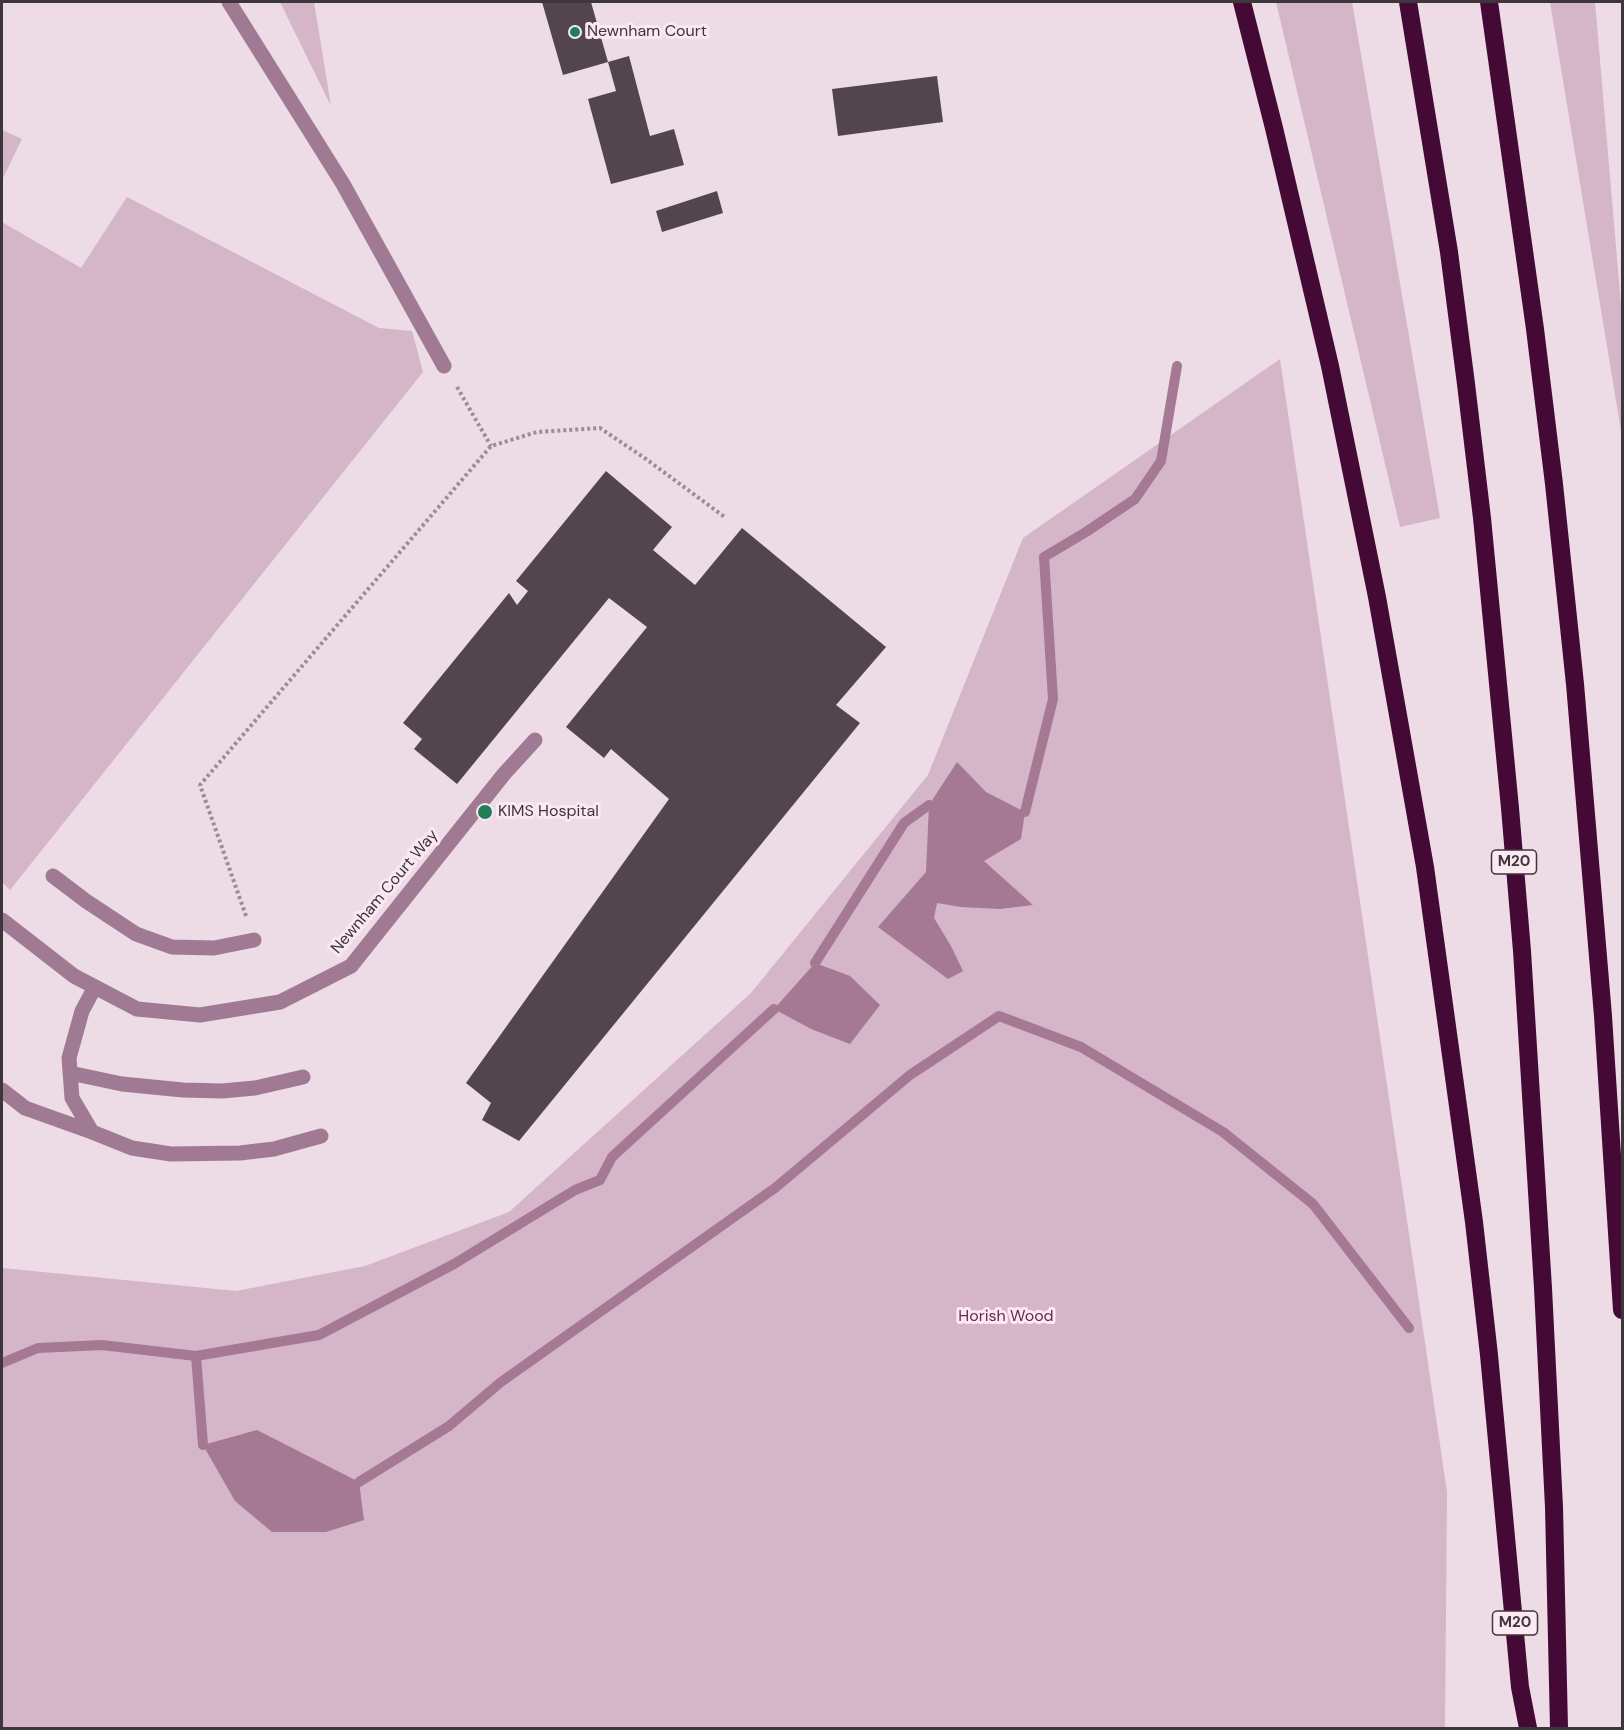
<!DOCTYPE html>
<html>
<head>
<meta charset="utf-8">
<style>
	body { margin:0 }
	#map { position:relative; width:1624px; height:1730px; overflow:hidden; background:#eddbe6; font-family:"DM Sans",sans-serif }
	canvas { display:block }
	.frame { position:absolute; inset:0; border:3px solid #3d363b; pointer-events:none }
</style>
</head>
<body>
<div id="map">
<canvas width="1624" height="1730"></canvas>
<div class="frame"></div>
</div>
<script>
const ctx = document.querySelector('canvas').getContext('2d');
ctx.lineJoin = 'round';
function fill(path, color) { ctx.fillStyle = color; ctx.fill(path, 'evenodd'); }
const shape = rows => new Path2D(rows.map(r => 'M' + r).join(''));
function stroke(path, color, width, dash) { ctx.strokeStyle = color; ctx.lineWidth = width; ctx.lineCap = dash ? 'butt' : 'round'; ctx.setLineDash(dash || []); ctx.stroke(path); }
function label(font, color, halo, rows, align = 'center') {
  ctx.font = font + ' "DM Sans",sans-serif'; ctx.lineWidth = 6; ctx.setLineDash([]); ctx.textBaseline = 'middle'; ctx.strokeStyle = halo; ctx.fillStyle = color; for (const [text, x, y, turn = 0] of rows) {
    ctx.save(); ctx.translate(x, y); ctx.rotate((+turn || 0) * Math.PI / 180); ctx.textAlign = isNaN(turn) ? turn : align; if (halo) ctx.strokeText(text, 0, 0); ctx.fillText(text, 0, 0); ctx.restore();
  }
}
fill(shape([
	[280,2,314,2,331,106],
	[1276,2,1352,2,1440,518,1400,527],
	[1550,2,1595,2,1622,317,1622,437],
	[2,130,22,139,2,180,2,129],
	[127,197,379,328,412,331,423,372,10,890,2,882,2,222,81,268],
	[1280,359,1447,1492,1445,1728,2,1728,2,1268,236,1291,365,1266,509,1212,751,993,928,775,1023,538]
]), '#d5b5c8');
fill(shape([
	[957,762,986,792,1025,812,1021,839,984,861,1033,905,1000,909,961,907,937,903,934,918,951,946,963,971,948,979,878,927,926,872,929,805],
	[815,963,850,976,880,1005,850,1044,811,1029,774,1009],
	[257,1430,359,1482,364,1520,326,1532,272,1532,235,1501,203,1445]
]), '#a57894');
stroke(shape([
	[1025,812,1053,699,1044,557,1086,532,1135,499,1161,461,1177,366],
	[815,963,904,823,929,805],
	[196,1356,203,1445],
	[2,1363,38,1348,102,1345,196,1356,319,1335,454,1264,575,1190,600,1180,612,1157,774,1009],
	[359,1482,449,1426,501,1382,775,1188,910,1075,999,1016,1081,1047,1223,1132,1313,1204,1409,1328]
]), '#a57894', 10);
fill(shape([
	[542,2,591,2,608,62,629,56,650,136,674,129,684,165,611,184,588,99,616,91,608,62,563,75],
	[937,76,943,122,838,136,832,89],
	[717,191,723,213,662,232,656,211],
	[606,471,672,527,653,550,695,585,742,528,886,647,836,705,860,723,519,1141,482,1120,491,1103,466,1083,669,799,611,749,604,758,566,727,647,627,609,598,457,784,414,749,422,739,403,723,509,593,517,605,528,591,516,581]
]), '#53454e');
stroke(shape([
	[457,387,491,446],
	[246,916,200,785,491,446,537,432,600,428,646,459,726,518]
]), '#9a8d95', 4, [3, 3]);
stroke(shape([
	[229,2,343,184,444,366],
	[53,876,86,901,136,934,172,947,214,948,254,940],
	[2,920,74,976,137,1009,200,1015,280,1002,351,966,504,774,535,740],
	[95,987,82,1011,69,1058,72,1098,92,1132,132,1148,171,1154,240,1153,274,1149,321,1136],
	[70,1073,122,1084,183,1090,222,1091,255,1088,303,1077],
	[2,1090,25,1108,92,1132]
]), '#a07a92', 15);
stroke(shape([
	[1242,2,1274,128,1330,366,1377,597,1425,867,1474,1222,1489,1355,1520,1687,1528,1728],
	[1408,2,1449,252,1466,384,1482,518,1510,808,1522,951,1543,1288,1554,1507,1559,1728],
	[1489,2,1535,329,1554,484,1575,684,1603,1016,1622,1310]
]), '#450936', 18);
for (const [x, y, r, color] of [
	[575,32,6,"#1f8058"],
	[485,812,8,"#1f8058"]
]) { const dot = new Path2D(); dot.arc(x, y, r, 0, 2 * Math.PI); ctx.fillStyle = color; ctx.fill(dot); stroke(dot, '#fbe8f3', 2); }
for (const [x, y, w] of [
	[1514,862,45],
	[1515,1623,45]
]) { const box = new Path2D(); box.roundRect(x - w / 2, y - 12, w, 24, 4.5); ctx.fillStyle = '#fbe8f3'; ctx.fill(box); stroke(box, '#3d363b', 1.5); }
label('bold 15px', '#3d363b', null, [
	["M20",1514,862],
	["M20",1515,1623]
]);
label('16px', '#3d363b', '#fbe8f3', [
	["Newnham Court",587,32],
	["KIMS Hospital",498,812]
], 'left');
label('16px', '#3d363b', '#fbe8f3', [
	["Newnham Court Way",385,892,-50]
]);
label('16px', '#642a52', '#fbe8f3', [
	["Horish Wood",1006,1317]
]);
</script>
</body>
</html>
